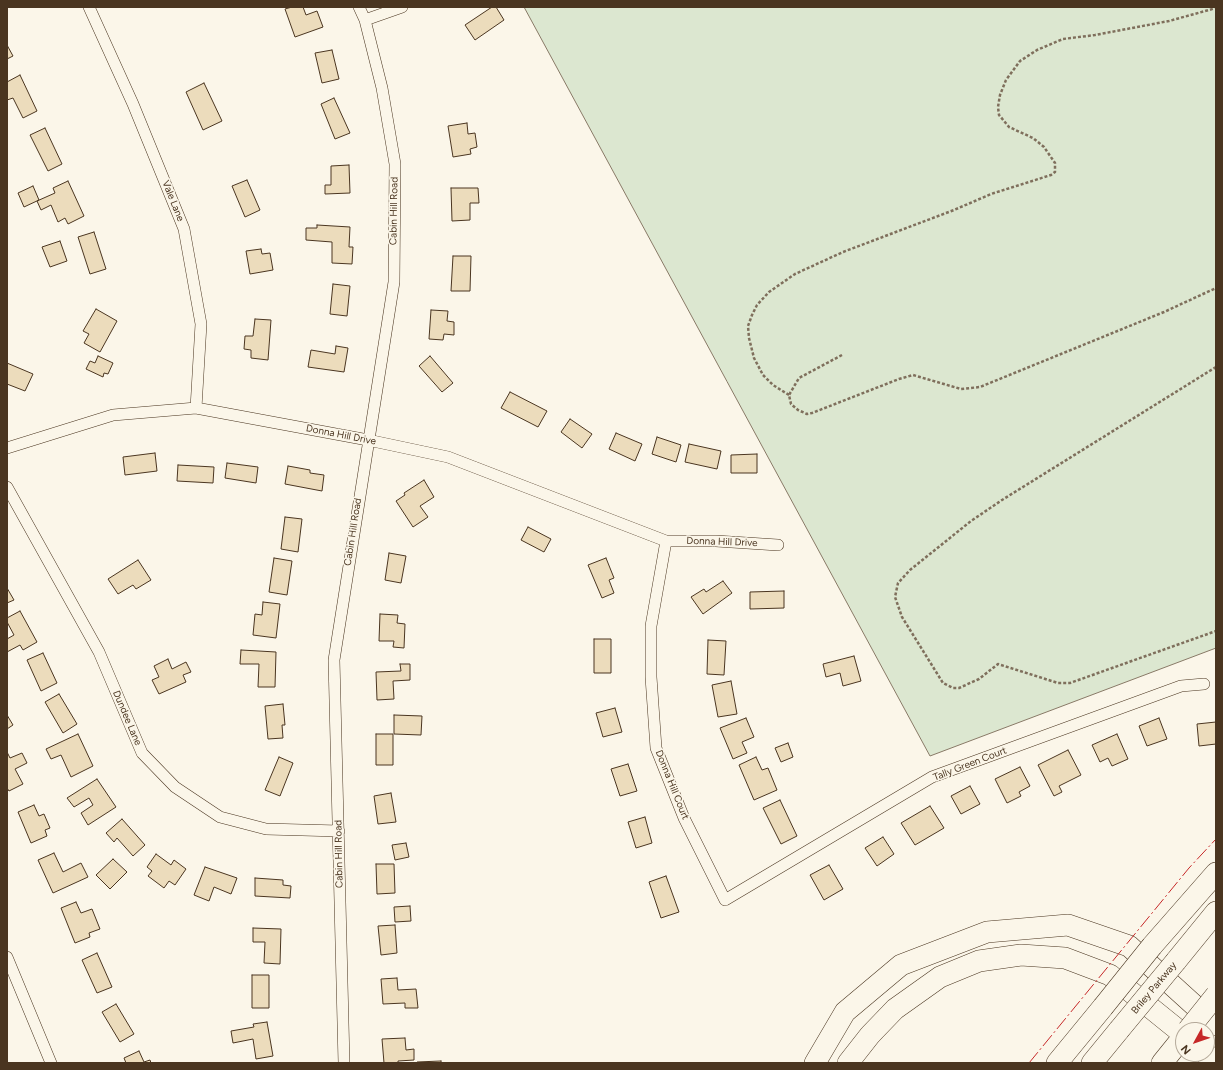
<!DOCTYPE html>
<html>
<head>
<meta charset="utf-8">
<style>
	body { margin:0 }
	#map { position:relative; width:1223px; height:1070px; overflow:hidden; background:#fbf6e9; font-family:Figtree,sans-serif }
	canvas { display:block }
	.frame { position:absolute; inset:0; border:8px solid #4a3520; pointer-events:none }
	.north { position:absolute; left:1175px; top:1022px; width:40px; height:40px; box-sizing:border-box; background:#fbf6e9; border:1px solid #b4a999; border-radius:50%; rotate:230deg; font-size:11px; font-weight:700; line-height:16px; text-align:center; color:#4a3520 }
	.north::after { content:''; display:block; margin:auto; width:14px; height:18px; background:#c62828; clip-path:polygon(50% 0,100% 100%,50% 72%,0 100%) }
</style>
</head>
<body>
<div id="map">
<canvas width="1223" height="1070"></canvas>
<div class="frame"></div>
<div class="north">N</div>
</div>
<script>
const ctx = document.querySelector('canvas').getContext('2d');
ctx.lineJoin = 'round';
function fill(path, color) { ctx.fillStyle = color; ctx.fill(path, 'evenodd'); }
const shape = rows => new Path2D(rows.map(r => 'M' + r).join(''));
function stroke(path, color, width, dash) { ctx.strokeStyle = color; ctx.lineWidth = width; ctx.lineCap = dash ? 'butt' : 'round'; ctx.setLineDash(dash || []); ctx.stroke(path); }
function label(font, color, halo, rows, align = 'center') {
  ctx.font = font + ' Figtree,sans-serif'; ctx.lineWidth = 3; ctx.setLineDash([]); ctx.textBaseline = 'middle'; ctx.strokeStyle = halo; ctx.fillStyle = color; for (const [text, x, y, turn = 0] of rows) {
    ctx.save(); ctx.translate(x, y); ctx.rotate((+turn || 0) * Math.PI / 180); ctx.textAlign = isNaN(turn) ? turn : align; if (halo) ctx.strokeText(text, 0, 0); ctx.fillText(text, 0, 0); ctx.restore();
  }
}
const green = shape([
	[524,7,1216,7,1216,648,930,756,524,7]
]);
fill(green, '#dce7d0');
stroke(green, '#887966', 1);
const building = shape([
	[292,7,303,7,306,15,317,11,323,27,295,37,285,9,292,7],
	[492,7,496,7,504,20,475,40,465,25,492,7],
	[7,45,13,56,7,59,7,45],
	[332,50,339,79,322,83,315,53,332,50],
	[20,75,37,111,23,118,13,98,7,100,7,82,20,75],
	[204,83,222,121,203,130,186,92,204,83],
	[334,98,350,133,335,139,321,104,334,98],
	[467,123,468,134,475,133,477,147,470,149,471,154,453,157,448,126,467,123],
	[45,128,62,164,48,171,30,135,45,128],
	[349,165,350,193,325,194,325,185,331,185,331,166,349,165],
	[247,180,260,210,245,217,232,186,247,180],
	[68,181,84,216,68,224,65,218,58,222,51,205,41,210,37,201,55,193,53,188,68,181],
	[33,186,39,200,24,207,18,193,33,186],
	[451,188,478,188,479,203,470,203,470,220,452,221,451,188],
	[317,225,350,227,349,247,353,247,352,264,332,263,332,242,306,240,306,228,317,228,317,225],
	[94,232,106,269,90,274,78,237,94,232],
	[60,241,67,261,50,267,42,247,60,241],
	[261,249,262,254,270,253,273,270,250,274,246,251,261,249],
	[453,256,471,256,470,291,451,291,453,256],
	[333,284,350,286,347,316,330,314,333,284],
	[96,309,117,321,100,352,84,343,89,334,83,331,96,309],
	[431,310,448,311,447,321,454,322,454,335,444,334,443,340,429,339,431,310],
	[255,319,271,320,268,360,251,358,251,350,244,349,245,336,253,336,255,319],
	[336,346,348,348,344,372,308,367,311,350,335,354,336,346],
	[98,356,113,363,108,374,104,373,103,377,86,369,90,361,95,363,98,356],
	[430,356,453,383,442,392,419,366,430,356],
	[7,363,33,374,25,391,7,384,7,363],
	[510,392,547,411,538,427,501,408,510,392],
	[570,419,592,434,582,448,561,432,570,419],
	[616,433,642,444,635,461,609,449,616,433],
	[657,437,681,445,676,462,652,454,657,437],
	[689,444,721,451,717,469,685,462,689,444],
	[155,453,157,471,125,475,123,457,155,453],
	[757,454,757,473,731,473,731,455,757,454],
	[227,463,258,467,256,483,225,478,227,463],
	[178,465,214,467,213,483,177,481,178,465],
	[288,466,310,470,310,473,324,475,322,491,285,484,288,466],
	[424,480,434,497,420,506,428,517,413,527,396,501,405,495,404,493,424,480],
	[285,517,302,519,298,552,281,549,285,517],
	[528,527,551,539,544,552,521,540,528,527],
	[389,553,406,556,401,583,385,580,389,553],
	[274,558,292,561,287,595,269,592,274,558],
	[606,558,614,578,609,580,614,593,602,598,588,565,606,558],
	[138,560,151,580,136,589,133,585,118,594,108,579,138,560],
	[723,581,732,593,703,614,691,597,704,589,706,592,723,581],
	[7,588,14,600,7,603,7,588],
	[784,591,784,608,750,609,750,592,784,591],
	[263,602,280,604,276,638,253,635,255,614,262,615,263,602],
	[20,611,37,642,23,650,20,645,7,652,7,639,14,635,7,622,7,618,20,611],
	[380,614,398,615,397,623,405,624,404,648,393,647,394,641,379,641,380,614],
	[594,639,611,639,611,673,594,673,594,639],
	[708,640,726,641,724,675,707,674,708,640],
	[241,650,276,652,275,687,258,687,259,664,240,664,241,650],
	[43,653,57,683,41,691,27,660,43,653],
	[854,656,861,681,843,686,840,673,826,677,823,664,854,656],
	[168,659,172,669,186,662,191,672,183,675,186,682,159,694,152,680,159,677,154,666,168,659],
	[400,664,410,664,410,680,393,681,394,699,377,700,376,672,401,671,400,664],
	[731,681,737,714,718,717,712,685,731,681],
	[59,694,77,724,63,733,45,702,59,694],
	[283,704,285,725,282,725,283,738,268,739,265,706,283,704],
	[615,708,622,732,603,737,596,713,615,708],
	[7,715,13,725,7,729,7,715],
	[394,715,422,716,421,735,394,734,394,715],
	[746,718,754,737,742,742,747,753,733,759,720,728,746,718],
	[1159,718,1167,739,1147,746,1139,726,1159,718],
	[1216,722,1216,744,1199,746,1197,724,1216,722],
	[78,734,93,766,71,777,61,755,51,759,46,749,78,734],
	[376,734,393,734,393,765,376,765,376,734],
	[1117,734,1128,759,1112,766,1108,758,1100,762,1092,745,1117,734],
	[788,743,793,757,781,762,775,748,788,743],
	[1068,750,1081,775,1059,786,1062,792,1054,796,1038,765,1068,750],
	[7,752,10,758,22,753,27,763,15,769,23,784,9,791,7,788,7,752],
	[279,757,293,763,280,796,265,790,279,757],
	[756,757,762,770,768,768,777,790,754,800,739,765,756,757],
	[628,764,637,791,620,796,611,769,628,764],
	[1020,767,1030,786,1019,792,1021,796,1007,803,995,779,1020,767],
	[97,779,116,807,88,825,81,813,93,805,89,798,74,807,67,798,97,779],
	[970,786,980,804,961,814,951,796,970,786],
	[391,793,396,822,378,824,374,796,391,793],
	[780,800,797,836,781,844,763,808,780,800],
	[34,805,39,816,44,814,50,828,45,830,47,836,31,843,18,812,34,805],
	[930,806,944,828,915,845,901,823,930,806],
	[645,817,652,843,636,848,628,822,645,817],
	[122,819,145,845,133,856,117,838,114,842,106,833,122,819],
	[883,837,894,854,877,866,865,848,883,837],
	[406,843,409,857,395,860,392,845,406,843],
	[54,853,63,872,81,863,88,877,53,893,38,860,54,853],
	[156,854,171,865,174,860,186,869,175,885,169,881,164,888,148,876,152,871,147,867,156,854],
	[113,859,127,872,110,889,96,875,113,859],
	[376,864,394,864,395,893,377,894,376,864],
	[829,865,843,889,824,900,810,875,829,865],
	[205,867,237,878,231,894,214,887,209,901,194,895,205,867],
	[666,876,679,912,661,918,649,882,666,876],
	[255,878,283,880,283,885,291,886,290,898,255,896,255,878],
	[76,902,81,913,92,909,100,929,89,933,90,937,75,943,61,908,76,902],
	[410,906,411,921,395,922,394,907,410,906],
	[395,925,397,953,381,955,378,926,395,925],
	[253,928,281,929,280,964,264,963,265,942,253,942,253,928],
	[97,953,112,987,97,993,82,960,97,953],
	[252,975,269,975,269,1008,252,1008,252,975],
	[397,978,398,990,416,989,418,1008,405,1008,405,1003,383,1004,381,979,397,978],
	[116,1004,134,1034,120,1042,102,1012,116,1004],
	[267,1022,273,1056,256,1059,253,1039,233,1043,231,1031,254,1027,253,1024,267,1022],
	[405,1038,406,1050,414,1049,414,1060,398,1061,398,1063,384,1063,382,1039,405,1038],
	[139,1051,144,1062,150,1060,151,1063,126,1063,124,1058,139,1051],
	[441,1061,441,1063,417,1063,417,1062,441,1061]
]);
fill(building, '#ecdcbc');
stroke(building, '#4a3520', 1);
const minor = shape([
	[89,7,133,104,184,229,201,324,196,408],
	[365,20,402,7],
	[7,448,113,415,196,408,368,440,448,457,666,541,651,626,651,677,656,748,684,818,725,900,932,777,1181,686,1204,684],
	[7,487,99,652,142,753,175,787,220,817,266,829,339,831],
	[666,541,716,541,778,545],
	[7,957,51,1063],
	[344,1063,334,660,394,282,395,164,382,88,365,20,359,7]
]);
const motorway = shape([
	[1152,946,1216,873],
	[1176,961,1216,912],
	[1206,1054,1216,1062],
	[815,1063,845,1012,901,965,987,932,1068,925,1129,946,1216,1025],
	[848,1063,870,1035,895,1009,940,977,979,961,1021,955,1065,958,1110,975,1183,1034],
	[1057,1063,1103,1007],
	[1092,1063,1119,1030],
	[1162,1063,1183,1037]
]);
stroke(minor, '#4a3520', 12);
stroke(motorway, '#4a3520', 22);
stroke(shape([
	[842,355,799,378,789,395,791,404,798,410,807,414,812,413,899,379,913,375,961,389,980,387,1164,312,1216,288],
	[1216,367,1002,500,971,521,910,570,898,583,895,597,902,617,943,683,953,688,959,688,979,679,998,664,1058,683,1070,683,1216,631],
	[789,395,773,385,763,375,754,358,749,338,748,326,752,315,757,305,769,292,795,274,843,252,954,210,991,194,1051,175,1055,172,1055,163,1044,147,1033,138,1009,127,999,115,998,107,1000,95,1006,80,1020,61,1037,50,1063,39,1095,35,1169,21,1216,8]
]), '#7f6f5c', 2.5, [3, 2]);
stroke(minor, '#fbf6e9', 11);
stroke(motorway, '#fbf6e9', 21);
const motorwayBridge = shape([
	[1103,1007,1152,946],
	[1119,1030,1176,961],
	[1188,1030,1216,995]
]);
stroke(motorwayBridge, '#4a3520', 22, []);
stroke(motorwayBridge, '#fbf6e9', 21);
stroke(shape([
	[1029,1063,1189,868,1216,839]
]), '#c62828', 1, [14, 3, 2, 3]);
label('10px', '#4a3520', '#fbf6e9', [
	["Vale Lane",173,201,68],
	["Cabin Hill Road",394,211,-89],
	["Donna Hill Drive",341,435,11],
	["Cabin Hill Road",353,532,-81],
	["Donna Hill Drive",722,542,2],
	["Dundee Lane",127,718,67],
	["Tally Green Court",970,764,-21],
	["Donna Hill Court",672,785,68],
	["Cabin Hill Road",339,854,-91],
	["Briley Parkway",1154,988,-50]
]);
</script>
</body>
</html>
